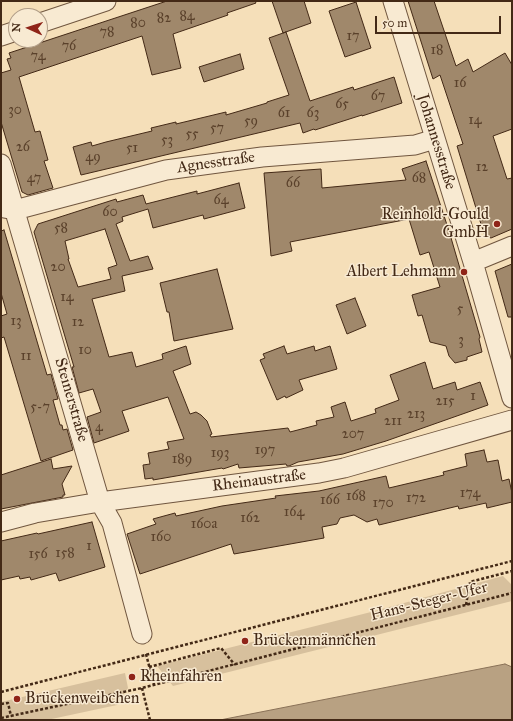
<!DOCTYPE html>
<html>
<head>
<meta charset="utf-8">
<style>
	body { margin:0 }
	#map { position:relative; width:513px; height:721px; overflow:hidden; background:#f5dfb9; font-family:"IM FELL Great Primer",serif }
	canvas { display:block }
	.frame { position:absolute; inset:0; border:2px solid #432916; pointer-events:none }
	.north { position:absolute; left:8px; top:8px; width:40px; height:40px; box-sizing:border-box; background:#f8ead2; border:1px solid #b09d87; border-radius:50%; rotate:273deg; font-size:11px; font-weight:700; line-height:16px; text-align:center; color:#432916 }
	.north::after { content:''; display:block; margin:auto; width:14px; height:18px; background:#8f2418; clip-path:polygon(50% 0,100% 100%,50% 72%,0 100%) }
	.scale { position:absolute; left:375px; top:16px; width:126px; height:18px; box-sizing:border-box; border:2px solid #432916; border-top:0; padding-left:5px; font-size:12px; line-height:14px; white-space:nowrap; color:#432916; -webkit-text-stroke:3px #f8ead2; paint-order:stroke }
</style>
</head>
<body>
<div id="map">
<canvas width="513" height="721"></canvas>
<div class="frame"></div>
<div class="north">N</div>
<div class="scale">50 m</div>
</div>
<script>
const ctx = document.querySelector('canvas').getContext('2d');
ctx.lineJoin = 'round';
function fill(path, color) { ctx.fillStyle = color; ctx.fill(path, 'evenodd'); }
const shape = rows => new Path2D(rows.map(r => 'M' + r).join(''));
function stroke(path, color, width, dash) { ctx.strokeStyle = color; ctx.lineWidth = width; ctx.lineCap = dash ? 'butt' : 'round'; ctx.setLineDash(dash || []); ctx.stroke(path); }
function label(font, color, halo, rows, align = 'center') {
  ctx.font = font + ' "IM FELL Great Primer",serif'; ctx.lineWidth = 3; ctx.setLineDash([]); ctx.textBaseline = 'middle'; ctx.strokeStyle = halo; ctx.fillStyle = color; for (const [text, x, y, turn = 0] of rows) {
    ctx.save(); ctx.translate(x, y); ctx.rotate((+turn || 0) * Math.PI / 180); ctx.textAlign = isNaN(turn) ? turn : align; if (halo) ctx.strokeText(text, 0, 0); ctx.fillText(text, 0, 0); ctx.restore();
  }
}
fill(shape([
	[503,576,512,585,512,601,173,686,157,666,371,612],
	[125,673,128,688,117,705,47,720,1,720,1,702]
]), '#d7c09d');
const water = shape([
	[505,664,512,667,512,720,220,720,505,664]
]);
fill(water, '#b8a182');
stroke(water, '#897157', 1);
const building = shape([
	[167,1,255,1,256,3,227,13,228,15,173,34,181,68,152,75,142,36,19,77,35,132,40,131,48,160,44,161,53,188,28,195,22,192,1,122,1,73,11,70,7,59,11,58,9,53,167,1],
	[272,1,304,1,311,23,283,33,272,1],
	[408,1,434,1,456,66,468,59,473,72,505,53,512,65,512,129,493,136,507,179,512,178,512,229,491,238,485,236,479,218,457,146,463,144,440,75,433,79,408,1],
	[356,2,371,48,345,57,329,11,356,2],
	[286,32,310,101,353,87,354,90,394,77,402,103,362,116,362,115,315,130,314,129,303,133,300,123,81,175,73,147,91,142,92,146,106,142,152,131,151,128,176,122,176,124,226,112,226,115,267,103,267,102,289,95,269,38,286,32],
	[240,54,244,69,204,82,199,67,240,54],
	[426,161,449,231,480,337,479,339,482,352,467,357,467,360,455,363,449,356,446,346,430,342,422,315,418,316,412,295,440,287,429,252,420,255,409,219,290,242,292,251,271,256,264,173,321,169,322,188,406,180,402,169,426,161],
	[239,183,245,208,204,219,203,215,153,228,148,209,122,217,123,221,116,224,130,261,148,256,153,269,122,276,125,291,92,299,109,357,132,352,136,367,163,359,162,354,186,346,191,364,173,371,190,414,196,412,201,415,207,421,212,434,210,435,211,437,288,428,290,432,317,425,316,421,334,417,331,407,345,402,351,421,376,413,375,409,399,400,390,375,425,362,433,389,455,382,457,390,480,382,488,405,386,441,343,454,298,462,289,466,287,466,286,464,239,468,238,464,223,469,222,468,153,480,153,478,145,479,143,465,150,464,148,453,169,449,167,442,184,439,168,397,122,411,129,431,94,443,87,417,101,412,93,389,79,393,72,367,74,367,34,232,38,224,116,199,117,202,143,195,146,204,197,191,197,194,239,183],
	[105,229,117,265,108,268,111,279,78,287,68,259,69,259,65,241,105,229],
	[4,230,47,375,51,374,58,399,53,400,60,425,62,425,63,430,67,429,73,450,41,461,4,337,1,338,1,316,7,314,1,293,1,231,4,230],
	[512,264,512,317,508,317,495,271,512,264],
	[217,269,233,329,174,341,169,312,167,312,160,283,217,269],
	[355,298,366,326,347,334,336,305,355,298],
	[284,346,287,354,314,346,315,351,330,346,337,369,299,380,303,390,286,398,285,396,277,400,260,360,265,358,263,354,284,346],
	[484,450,487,462,498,460,502,481,509,479,512,493,512,502,487,508,486,503,459,509,458,506,379,525,377,519,367,522,354,515,340,518,337,524,322,527,324,538,234,554,231,544,140,574,127,534,156,524,153,519,175,513,176,516,222,506,276,498,275,496,319,491,386,476,389,488,444,475,443,472,467,466,465,454,484,450],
	[51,459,53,469,72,466,62,484,65,495,63,495,63,497,1,509,1,475,51,459],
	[92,522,105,567,59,581,56,573,31,580,30,577,20,579,19,576,1,580,1,541,37,533,38,534,92,522]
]);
fill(building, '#a0886b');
stroke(building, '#432916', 1);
const street = shape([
	[393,1,473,262,512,398],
	[40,23,106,1],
	[1,36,16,31],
	[1,164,100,502,112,523,142,634],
	[4,208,15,210,166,170,262,157,415,145,435,139],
	[473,262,512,246],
	[1,522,35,513,100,502,319,473,344,468,512,420]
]);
stroke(street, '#70563f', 21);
stroke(shape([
	[466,605,470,582,512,571],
	[146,654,154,685],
	[149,667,221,648,235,665],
	[142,688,150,720],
	[1,692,512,561],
	[1,704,8,703,11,716],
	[1,718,142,688,512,593]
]), '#432916', 2.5, [3, 2]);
stroke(street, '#f8ead2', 19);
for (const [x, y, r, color] of [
	[497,224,4,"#8f2418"],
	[464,272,4,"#8f2418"],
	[245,641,4,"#8f2418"],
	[132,677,4,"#8f2418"],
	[17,699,4,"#8f2418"]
]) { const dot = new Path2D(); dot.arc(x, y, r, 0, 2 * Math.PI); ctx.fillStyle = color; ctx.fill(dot); stroke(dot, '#f8ead2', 1.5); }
label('14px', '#5a412b', null, [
	["84",187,17],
	["82",164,19],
	["80",138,24],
	["78",107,33],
	["17",353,37],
	["76",69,47],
	["18",437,51],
	["74",38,57],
	["16",460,84],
	["67",378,97],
	["65",342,105],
	["30",15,111],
	["61",284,114],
	["63",313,114],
	["14",475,121],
	["59",251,122],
	["57",217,129],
	["55",192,135],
	["53",167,141],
	["26",23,148],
	["51",132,149],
	["49",93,158],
	["12",482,168],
	["47",34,179],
	["68",419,179],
	["66",293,184],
	["64",221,201],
	["60",110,213],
	["58",61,229],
	["20",58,268],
	["14",67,298],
	["5",460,310],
	["13",16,322],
	["12",78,323],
	["3",461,341],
	["10",85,351],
	["11",26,357],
	["1",473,397],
	["215",445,402],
	["5-7",40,408],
	["213",416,415],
	["211",393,422],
	["4",99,428],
	["207",353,435],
	["197",265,451],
	["193",220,454],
	["189",182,460],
	["174",470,494],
	["168",356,497],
	["172",416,499],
	["166",330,501],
	["170",383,504],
	["164",294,513],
	["162",250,519],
	["160a",204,525],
	["160",161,538],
	["1",89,547],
	["158",65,554],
	["156",38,555]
]);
label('16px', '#432916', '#f8ead2', [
	["Johannesstraße",436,142,73],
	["Agnesstraße",216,163,-8],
	["Steinerstraße",71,400,74],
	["Rheinaustraße",259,481,-7],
	["Hans-Steger-Ufer",429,602,-14]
]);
label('16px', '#432916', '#f8ead2', [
	["Reinhold-Gould",489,215,"right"],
	["GmbH",489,233,"right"],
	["Albert Lehmann",456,272,"right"],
	["Brückenmännchen",253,641],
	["Rheinfähren",140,677],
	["Brückenweibchen",25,699]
], 'left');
</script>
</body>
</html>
